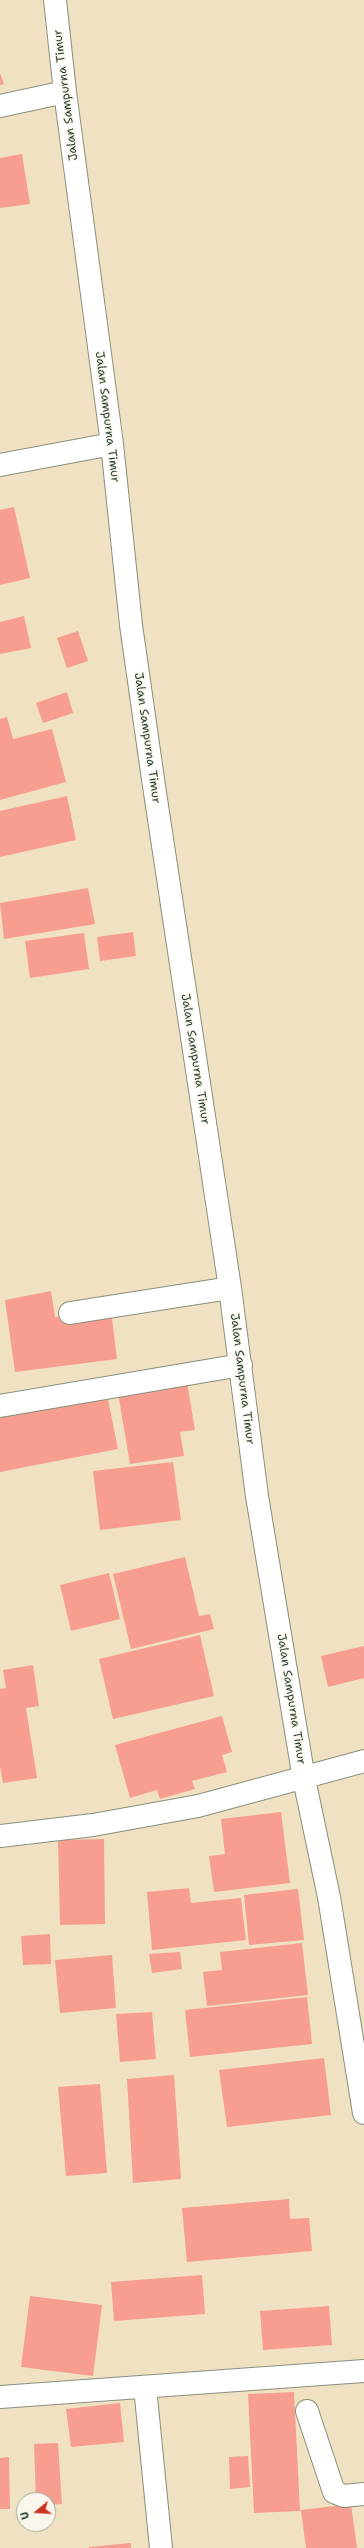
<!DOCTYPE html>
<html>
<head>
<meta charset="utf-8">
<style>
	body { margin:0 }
	#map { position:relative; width:364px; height:2548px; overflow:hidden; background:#f0e1c2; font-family:"Shantell Sans",sans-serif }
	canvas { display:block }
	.north { position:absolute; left:16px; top:2492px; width:40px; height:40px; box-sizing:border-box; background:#fbf7ec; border:1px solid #a3ada2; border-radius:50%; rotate:252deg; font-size:11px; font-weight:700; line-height:16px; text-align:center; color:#1f3d34 }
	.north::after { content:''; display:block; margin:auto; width:14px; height:18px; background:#c8321e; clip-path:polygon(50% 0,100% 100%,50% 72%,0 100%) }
</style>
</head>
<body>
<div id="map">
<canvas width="364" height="2548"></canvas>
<div class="north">U</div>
</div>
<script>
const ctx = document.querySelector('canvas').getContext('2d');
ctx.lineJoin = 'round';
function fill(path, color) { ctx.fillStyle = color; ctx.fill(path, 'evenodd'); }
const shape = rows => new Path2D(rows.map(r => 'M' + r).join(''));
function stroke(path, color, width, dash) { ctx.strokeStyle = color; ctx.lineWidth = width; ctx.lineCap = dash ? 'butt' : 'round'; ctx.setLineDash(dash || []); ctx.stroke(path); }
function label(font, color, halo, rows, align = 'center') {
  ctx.font = font + ' "Shantell Sans",sans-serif'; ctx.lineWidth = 3; ctx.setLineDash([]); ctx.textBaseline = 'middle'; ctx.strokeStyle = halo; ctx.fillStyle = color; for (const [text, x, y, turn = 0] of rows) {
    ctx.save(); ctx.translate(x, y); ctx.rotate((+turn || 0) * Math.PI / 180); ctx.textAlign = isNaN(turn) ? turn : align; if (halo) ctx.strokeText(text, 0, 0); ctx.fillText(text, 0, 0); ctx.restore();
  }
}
fill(shape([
	[0,73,4,84,0,85],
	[22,154,30,204,0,208,0,158],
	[14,507,30,578,0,585,0,510],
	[24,616,31,648,0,654,0,622],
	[78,631,88,661,67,668,57,638],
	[67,692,73,713,43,723,36,703],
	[7,717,13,739,52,729,66,782,0,800,0,719],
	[67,796,76,840,0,857,0,811],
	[88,888,95,924,4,939,0,903],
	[133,932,136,956,100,961,97,937],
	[84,933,89,969,30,978,25,941],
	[51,1291,55,1317,111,1310,117,1359,15,1372,5,1300],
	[186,1376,195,1430,180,1432,184,1456,130,1464,117,1387],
	[106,1389,118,1449,0,1472,0,1409],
	[173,1462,181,1520,100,1530,93,1471],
	[185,1557,199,1616,210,1614,214,1629,131,1649,113,1574],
	[109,1573,120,1619,71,1631,60,1585],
	[200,1635,214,1696,113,1719,99,1659],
	[364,1646,364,1678,328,1687,321,1656],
	[33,1665,39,1706,26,1708,37,1778,3,1783,0,1766,0,1689,6,1688,3,1670],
	[222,1716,232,1752,222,1755,227,1772,192,1781,195,1789,160,1799,157,1790,130,1798,115,1745],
	[281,1812,290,1883,214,1892,209,1856,225,1854,221,1819],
	[104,1839,105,1924,60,1925,58,1840],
	[189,1888,191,1903,241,1898,246,1940,152,1950,147,1892],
	[298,1889,304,1940,249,1945,244,1895],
	[50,1934,51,1964,23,1965,21,1936],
	[302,1943,308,1995,207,2006,203,1972,222,1970,220,1952],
	[180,1952,182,1969,152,1973,149,1954],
	[112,1955,116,2008,60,2013,55,1960],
	[307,1997,312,2044,190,2057,185,2010],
	[152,2012,156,2059,120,2062,116,2014],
	[324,2058,331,2115,227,2127,219,2070],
	[174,2075,181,2179,133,2183,127,2079],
	[100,2084,107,2173,66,2176,58,2087],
	[289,2199,290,2219,309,2218,312,2251,187,2262,182,2208],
	[202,2275,205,2314,114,2321,111,2282],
	[30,2296,102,2305,93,2376,21,2367],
	[329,2306,332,2345,263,2350,260,2311],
	[294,2392,300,2511,254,2513,248,2394],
	[120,2403,124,2442,71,2447,66,2409],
	[58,2443,62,2504,48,2505,48,2500,36,2500,34,2444],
	[248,2456,250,2487,230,2489,229,2457],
	[9,2457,10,2509,0,2509,0,2458],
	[351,2504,357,2548,306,2548,301,2510],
	[131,2543,131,2548,89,2548,89,2547]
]), '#f79e90');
const minor = shape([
	[55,0,65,92,112,444,131,625,154,786,230,1288,257,1496,304,1779,329,1897,364,2113],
	[0,106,65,92],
	[0,465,112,444],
	[70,1313,230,1288],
	[0,1406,241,1365],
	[0,1836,93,1825,198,1806,364,1761],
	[145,2387,161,2548],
	[0,2397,364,2371],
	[307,2411,334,2492,344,2496,364,2494]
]);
stroke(minor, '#888f7b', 24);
stroke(minor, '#fff', 22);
label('12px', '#1f3d34', '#fbf7ec', [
	["Jalan Sampurna Timur",66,95,-97],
	["Jalan Sampurna Timur",107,417,83],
	["Jalan Sampurna Timur",147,738,82],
	["Jalan Sampurna Timur",195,1059,81],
	["Jalan Sampurna Timur",242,1379,83],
	["Jalan Sampurna Timur",291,1699,81]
]);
</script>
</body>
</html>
